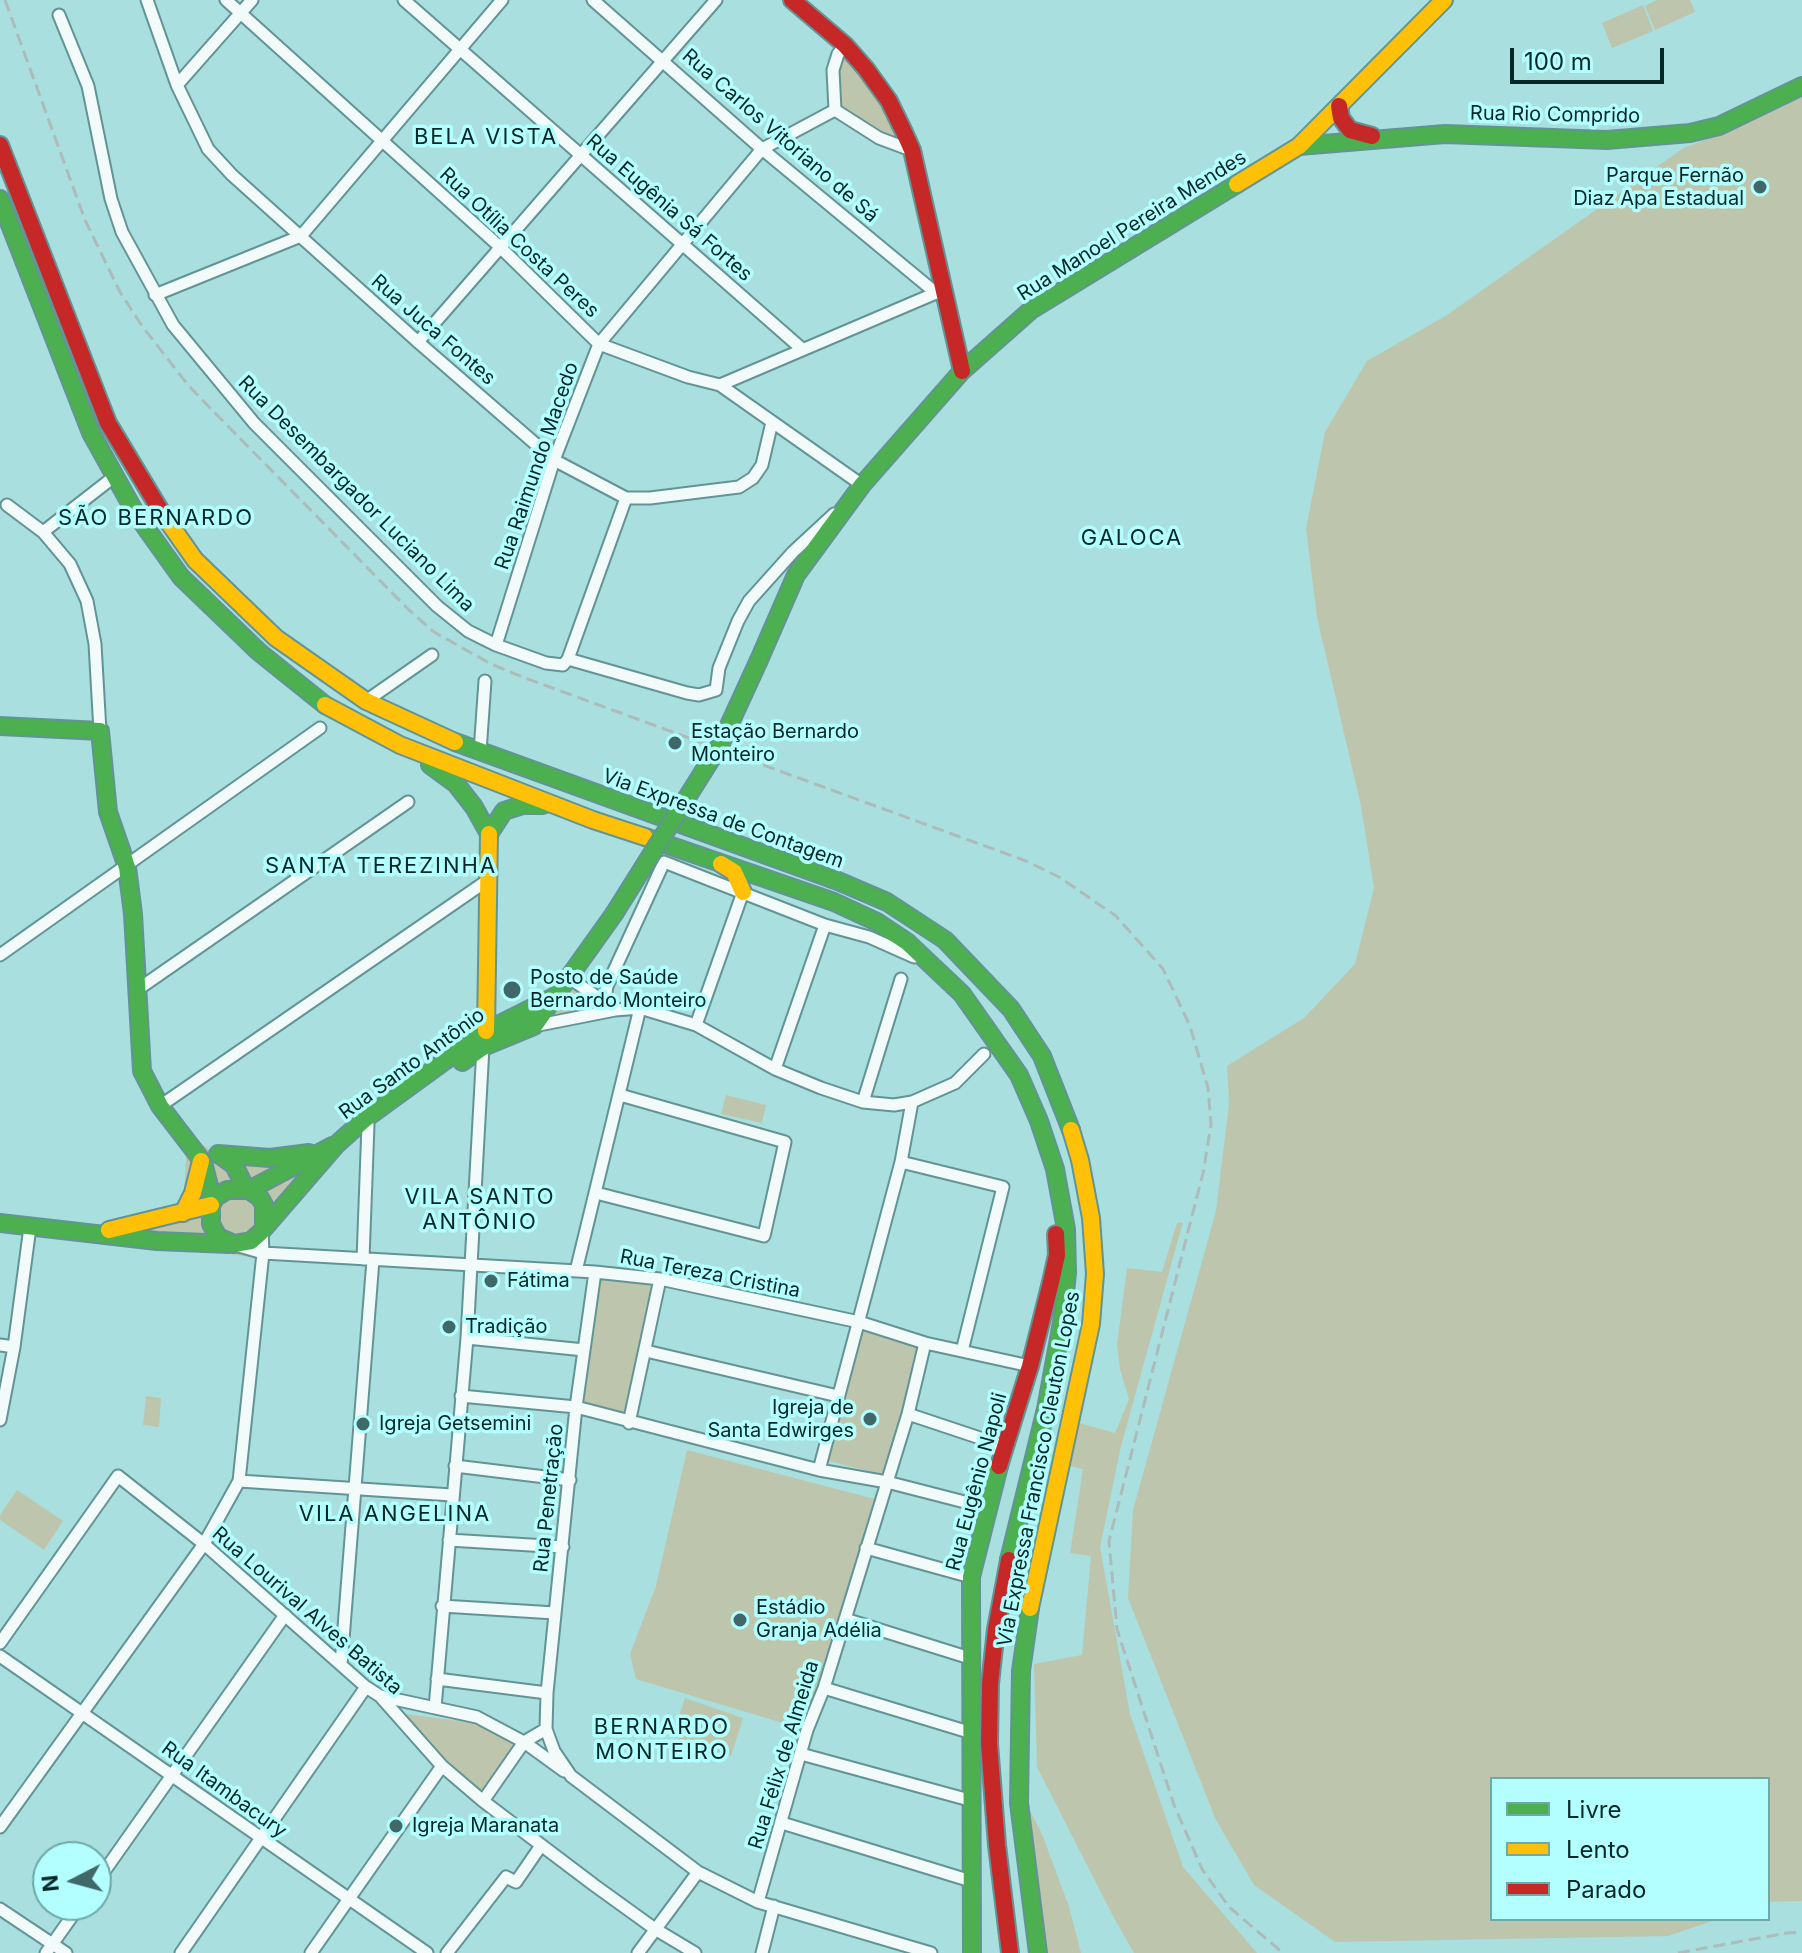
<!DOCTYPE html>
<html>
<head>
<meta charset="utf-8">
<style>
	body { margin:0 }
	#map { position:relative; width:1802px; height:1953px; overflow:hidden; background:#a9dfdf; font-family:Inter,sans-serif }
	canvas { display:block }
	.legend { position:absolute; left:1490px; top:1777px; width:280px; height:144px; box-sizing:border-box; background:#b3ffff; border:2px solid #6ea9a9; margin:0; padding:10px 14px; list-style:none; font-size:24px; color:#072828 }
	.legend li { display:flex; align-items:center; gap:16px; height:40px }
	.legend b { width:40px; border:2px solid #6ea9a9 }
	.north { position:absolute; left:32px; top:1841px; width:80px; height:80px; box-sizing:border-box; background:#b3ffff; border:2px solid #6ea9a9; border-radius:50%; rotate:264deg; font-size:22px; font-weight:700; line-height:32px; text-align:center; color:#072828 }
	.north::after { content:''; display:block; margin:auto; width:28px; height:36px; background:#406868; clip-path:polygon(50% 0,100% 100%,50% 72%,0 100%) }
	.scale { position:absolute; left:1510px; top:48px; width:154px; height:36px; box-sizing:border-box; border:4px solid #072828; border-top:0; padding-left:10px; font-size:24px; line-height:28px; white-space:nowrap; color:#072828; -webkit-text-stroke:6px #b3ffff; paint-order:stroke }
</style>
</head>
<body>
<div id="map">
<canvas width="1802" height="1953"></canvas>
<ul class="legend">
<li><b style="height:10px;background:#4caf50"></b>Livre</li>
<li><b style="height:10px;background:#ffc107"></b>Lento</li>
<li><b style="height:10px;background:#c62828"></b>Parado</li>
</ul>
<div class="north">N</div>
<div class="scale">100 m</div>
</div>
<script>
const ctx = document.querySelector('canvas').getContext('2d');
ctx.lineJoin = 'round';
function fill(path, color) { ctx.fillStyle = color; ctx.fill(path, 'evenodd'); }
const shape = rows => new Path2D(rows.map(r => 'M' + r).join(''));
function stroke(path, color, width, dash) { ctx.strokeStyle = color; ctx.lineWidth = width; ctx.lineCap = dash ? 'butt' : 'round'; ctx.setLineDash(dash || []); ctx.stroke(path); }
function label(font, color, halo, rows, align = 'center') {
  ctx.font = font + ' Inter,sans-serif'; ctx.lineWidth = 7; ctx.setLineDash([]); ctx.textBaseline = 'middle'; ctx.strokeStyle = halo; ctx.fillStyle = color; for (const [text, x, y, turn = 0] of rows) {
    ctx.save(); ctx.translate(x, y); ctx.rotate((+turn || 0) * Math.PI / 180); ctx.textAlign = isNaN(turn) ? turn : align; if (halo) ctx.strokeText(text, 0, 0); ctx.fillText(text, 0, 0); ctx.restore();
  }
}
fill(shape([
	[1657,0,1690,0,1695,12,1655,30,1645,6],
	[1643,5,1653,31,1612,48,1602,23],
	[850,58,880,95,899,137,870,128,852,117,842,106,836,94,837,82,842,60],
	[1802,95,1802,1901,1768,1902,1768,1779,1492,1779,1492,1919,1718,1919,1668,1936,1335,1942,1254,1885,1216,1820,1128,1598,1133,1510,1216,1211,1229,1104,1227,1066,1304,1018,1355,964,1374,888,1361,806,1317,617,1306,529,1325,432,1367,361,1447,315,1685,147,1720,135],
	[571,987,598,1006,543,1021],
	[726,1095,766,1105,762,1123,721,1114],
	[165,1116,219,1157,338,1146,270,1231,266,1259,94,1236,179,1206,184,1196,186,1155],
	[1183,1222,1121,1446,1100,1547,1130,1714,1183,1867,1257,1953,1134,1953,1114,1918,1037,1767,1034,1664,1082,1655,1091,1556,1070,1553,1083,1469,1070,1466,1076,1422,1115,1433,1129,1399,1120,1369,1117,1345,1127,1268,1162,1272,1177,1223],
	[599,1279,657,1284,628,1416,581,1405],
	[865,1323,915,1337,921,1352,884,1475,825,1460],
	[146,1396,161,1398,159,1427,143,1425],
	[687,1450,875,1499,803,1729,636,1679,630,1654,656,1586],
	[17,1490,63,1521,44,1550,0,1520,0,1515],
	[685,1698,743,1718,731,1756,672,1737],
	[405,1714,474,1723,517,1745,480,1793,445,1764],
	[1026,1803,1042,1834,1069,1907,1081,1953,1046,1953]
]), '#bdc5ad');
const street = shape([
	[147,0,177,85,208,149,232,175,418,342,554,460,626,498,650,498,739,487,753,478,762,465,772,422],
	[226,0,499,246,599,344,688,377,720,385,862,485],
	[404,0,802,349],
	[593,0,762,149,936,293,946,294],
	[59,15,88,86,111,199,122,232,173,325,254,423,437,606,468,631,496,645,546,663,563,665,568,659,687,693,699,695,716,690,719,668,738,621,749,601,793,552,834,514],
	[845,45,838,54,833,70,835,110,879,138,911,150],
	[177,85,252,0],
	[155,295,301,236,502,0],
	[418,342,716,0],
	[720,385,936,293],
	[7,505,43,532,70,564,87,601,95,644,100,731],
	[43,532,115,476],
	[496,645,554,460,599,344,762,149,835,110],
	[568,659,626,498],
	[366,701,432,655],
	[480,752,485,681],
	[0,955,320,728],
	[569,978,608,1004],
	[137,990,408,802],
	[603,1012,607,986,664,862,825,925,869,937,914,957],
	[696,1025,743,892],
	[534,1026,615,1010,640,1008,696,1025,775,1069,821,1088,863,1102,894,1105,912,1102,955,1083,984,1054],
	[775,1069,825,925],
	[863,1102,901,979],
	[160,1106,488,880],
	[901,1162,1003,1187,962,1351],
	[596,1193,764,1236,785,1142,620,1095],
	[239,1246,263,1253,595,1272,660,1279,859,1322,925,1343,1030,1366],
	[363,1259,368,1125,365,1119],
	[576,1271,640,1008],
	[595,1272,576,1407,547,1693,546,1729,554,1751,571,1776,698,1872,758,1902,931,1953],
	[467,1338,584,1350],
	[0,1345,14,1347],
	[646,1351,838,1396],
	[461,1396,576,1407,819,1470,887,1482,988,1508],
	[908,1414,1004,1446],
	[0,1420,14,1347,30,1227],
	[629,1423,660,1279],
	[455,1466,570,1480],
	[819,1470,901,1162,912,1102],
	[239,1481,452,1495],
	[449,1540,563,1547],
	[866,1548,971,1577],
	[442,1606,555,1613],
	[845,1619,973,1659],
	[0,1643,118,1476,204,1544,366,1687,380,1696,442,1766,483,1801,594,1885,655,1929,695,1953],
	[0,1656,427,1953],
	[341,1665,373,1260],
	[437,1679,547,1693],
	[824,1688,972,1733],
	[380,1696,477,1717,524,1742,564,1771],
	[435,1708,467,1338,483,1047],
	[801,1754,973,1801],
	[483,1801,524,1742,546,1729],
	[782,1823,971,1881],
	[0,1827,204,1544,239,1481,263,1253,262,1230],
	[96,1883,285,1615],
	[758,1902,807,1730,824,1688,908,1414,925,1343],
	[0,1909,66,1953],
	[46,1953,80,1905],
	[181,1953,366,1687],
	[311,1953,442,1766],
	[447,1953,506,1877,516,1882,540,1847],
	[638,1953,698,1872],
	[762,1953,774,1906]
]);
const fast = shape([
	[1299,146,1445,134,1607,140,1690,133,1719,126,1802,86],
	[0,199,91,433,136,514,181,577,259,652,325,705],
	[759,660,796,575,862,485,962,371,1031,310,1237,184],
	[0,726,100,731,108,812,127,867,133,914,142,1071,160,1106,203,1162,213,1202],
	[455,742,838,881,887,902,945,940,1011,1009,1042,1056,1071,1130],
	[430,765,456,784,474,807,489,834,504,811,523,805,543,805],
	[645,837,834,902,877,922,907,942,962,994,1019,1075,1039,1121,1055,1169,1066,1229,1067,1273,1062,1322,1046,1409,1009,1560],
	[462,1062,483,1047,534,1026,614,914],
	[218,1154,270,1158,309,1153],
	[220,1155,234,1165,246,1189],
	[249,1190,332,1146],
	[0,1223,157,1241,229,1244],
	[264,1227,264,1205,260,1198,249,1190,227,1190,216,1197,211,1205,211,1224,218,1237,234,1244,251,1241,260,1233,337,1144,365,1119,486,1031,554,997],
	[1030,1608,1021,1671,1019,1803,1038,1953],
	[972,1953,971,1577,999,1466]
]);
const slow = shape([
	[1237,184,1299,146,1444,0],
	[162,513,195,560,276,638,366,701,455,742],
	[325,705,400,745,593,820,645,837],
	[721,864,734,872,743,892],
	[486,1031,489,834],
	[183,1213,193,1193,201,1161],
	[109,1230,211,1205],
	[1030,1608,1091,1324,1095,1274,1091,1218,1080,1160,1071,1130]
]);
const jam = shape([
	[792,0,845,45,866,69,889,101,903,130,912,150,962,371],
	[1339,106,1341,118,1350,130,1372,136],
	[0,145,108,423,162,513],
	[999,1466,1030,1366,1051,1282,1057,1255,1056,1234],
	[1009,1560,996,1629,990,1684,989,1744,997,1845,1010,1953]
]);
stroke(street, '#639495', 15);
stroke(fast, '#639495', 20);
stroke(slow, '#639495', 20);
stroke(jam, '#639495', 20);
stroke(street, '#f2fafa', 11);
stroke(fast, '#4caf50', 16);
stroke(slow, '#ffc107', 16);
stroke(jam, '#c62828', 16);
stroke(shape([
	[5,0,85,220,120,292,142,326,188,385,215,413,409,610,434,632,491,664,525,678,1026,861,1059,877,1116,916,1163,969,1190,1026,1208,1088,1211,1125,1203,1173,1109,1541,1117,1629,1174,1805,1202,1869,1229,1907,1283,1953],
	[1678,1953,1787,1933,1802,1932]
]), '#adbbbb', 3, [12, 6]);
const fastBridge = shape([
	[614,914,720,745,759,660]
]);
stroke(fastBridge, '#639495', 20, []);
stroke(fastBridge, '#4caf50', 16);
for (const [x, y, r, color] of [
	[1760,187,8,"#406868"],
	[675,743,8,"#406868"],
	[512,990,10,"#406868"],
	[491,1281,8,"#406868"],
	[449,1327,8,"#406868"],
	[870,1419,8,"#406868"],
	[363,1424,8,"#406868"],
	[740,1620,8,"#406868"],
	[396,1826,8,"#406868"]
]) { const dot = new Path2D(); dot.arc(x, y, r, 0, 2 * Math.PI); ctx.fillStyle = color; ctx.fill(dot); stroke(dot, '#b3ffff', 3); }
label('20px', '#072828', '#b3ffff', [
	["Rua Rio Comprido",1555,115,1],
	["Rua Carlos Vitoriano de Sá",780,136,41],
	["Rua Eugênia Sá Fortes",669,208,41],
	["Rua Manoel Pereira Mendes",1132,226,-32],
	["Rua Otília Costa Peres",519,243,43],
	["Rua Juca Fontes",433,330,41],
	["Rua Raimundo Macedo",537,466,-71],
	["Rua Desembargador Luciano Lima",356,494,45],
	["Via Expressa de Contagem",723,819,20],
	["Rua Santo Antônio",412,1064,-36],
	["Rua Tereza Cristina",710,1274,11],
	["Via Expressa Francisco Cleuton Lopes",1039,1469,-79],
	["Rua Eugênio Napoli",977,1482,-75],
	["Rua Penetração",549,1498,-84],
	["Rua Lourival Alves Batista",307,1611,41],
	["Rua Félix de Almeida",784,1755,-73],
	["Rua Itambacury",224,1790,36]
]);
label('20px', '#072828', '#b3ffff', [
	["Parque Fernão",1744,176,"right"],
	["Diaz Apa Estadual",1744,199,"right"],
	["Estação Bernardo",691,732],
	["Monteiro",691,755],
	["Posto de Saúde",530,978],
	["Bernardo Monteiro",530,1001],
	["Fátima",507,1281],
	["Tradição",465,1327],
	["Igreja de",854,1408,"right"],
	["Santa Edwirges",854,1431,"right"],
	["Igreja Getsemini",379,1424],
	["Estádio",756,1608],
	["Granja Adélia",756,1631],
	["Igreja Maranata",412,1826]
], 'left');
ctx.letterSpacing = '2px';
label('22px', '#072828', '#b3ffff', [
	["BELA VISTA",486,137],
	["SÃO BERNARDO",156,518],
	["GALOCA",1132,538],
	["SANTA TEREZINHA",381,866],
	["VILA SANTO",480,1197],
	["ANTÔNIO",480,1222],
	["VILA ANGELINA",395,1514],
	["BERNARDO",662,1727],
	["MONTEIRO",662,1752]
]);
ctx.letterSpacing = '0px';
</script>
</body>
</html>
